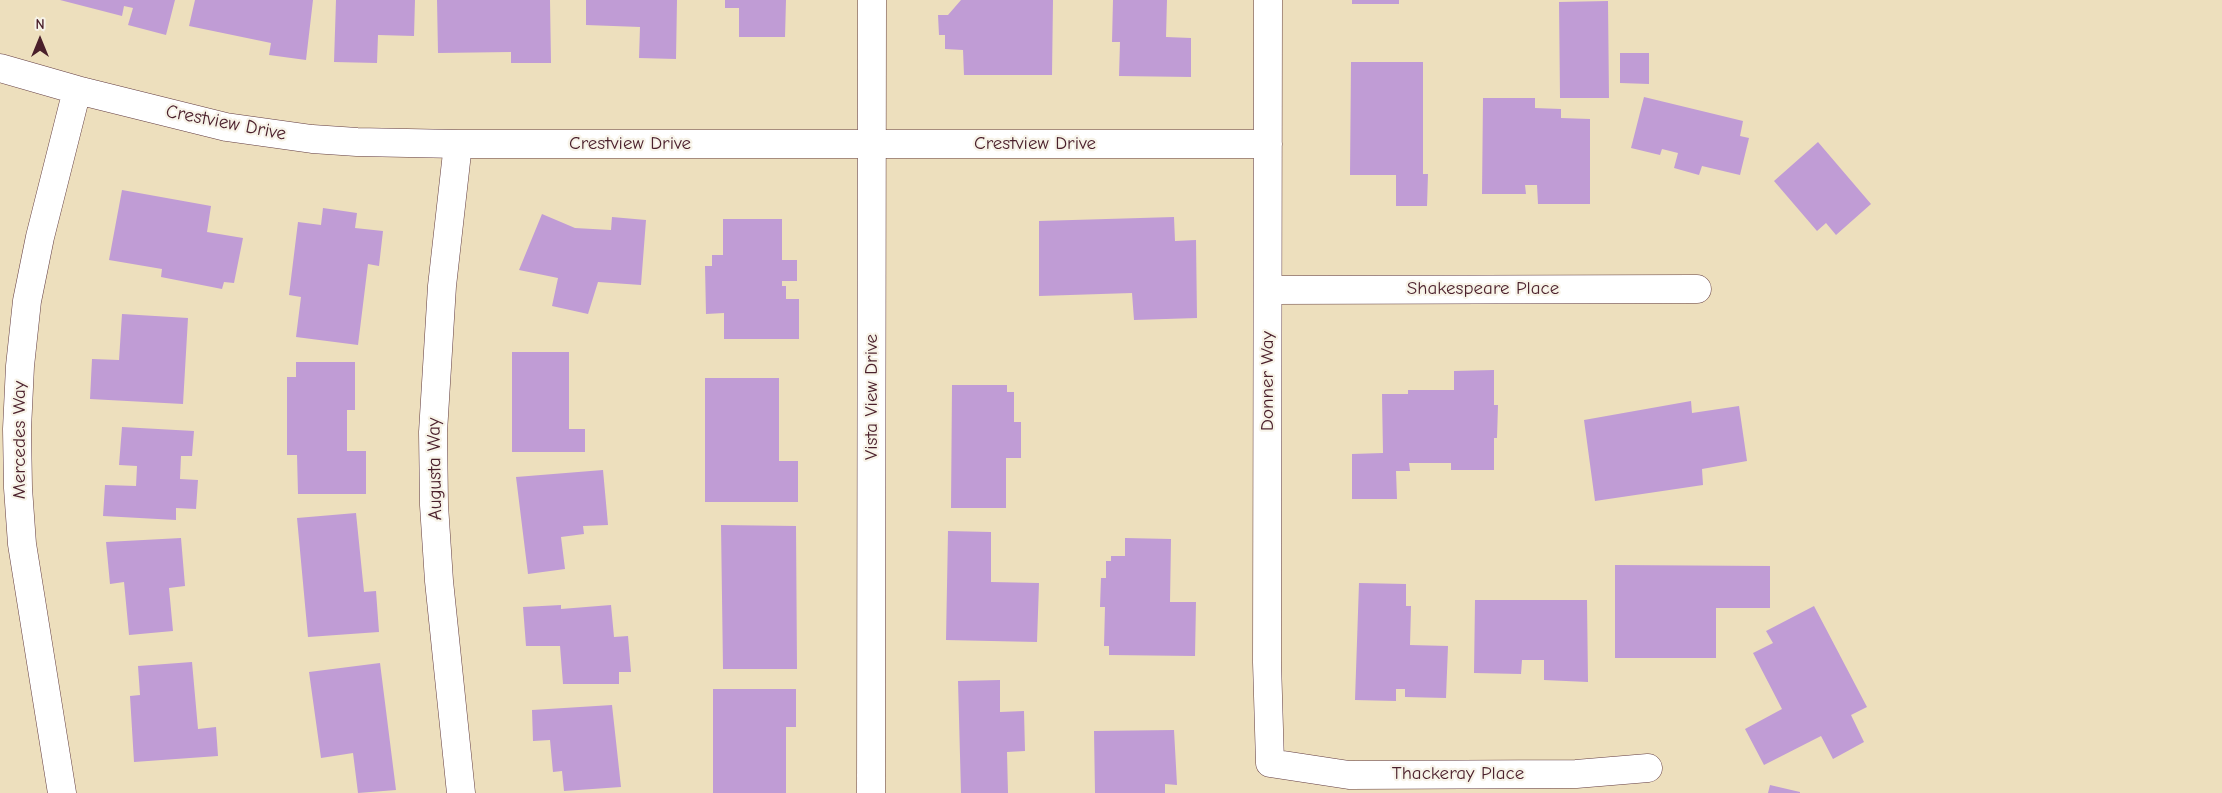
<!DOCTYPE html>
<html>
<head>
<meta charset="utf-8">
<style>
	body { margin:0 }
	#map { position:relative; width:2222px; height:793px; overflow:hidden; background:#eddfbd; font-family:"Comic Neue",sans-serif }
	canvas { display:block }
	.north { position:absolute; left:15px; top:15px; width:50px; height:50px; -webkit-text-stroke:4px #f7f3e8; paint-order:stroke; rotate:0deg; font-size:14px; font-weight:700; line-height:20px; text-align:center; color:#4a1f2b }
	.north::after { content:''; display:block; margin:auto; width:18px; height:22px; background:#4a1f2b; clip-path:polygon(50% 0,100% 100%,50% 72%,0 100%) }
</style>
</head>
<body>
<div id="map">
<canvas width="2222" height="793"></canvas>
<div class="north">N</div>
</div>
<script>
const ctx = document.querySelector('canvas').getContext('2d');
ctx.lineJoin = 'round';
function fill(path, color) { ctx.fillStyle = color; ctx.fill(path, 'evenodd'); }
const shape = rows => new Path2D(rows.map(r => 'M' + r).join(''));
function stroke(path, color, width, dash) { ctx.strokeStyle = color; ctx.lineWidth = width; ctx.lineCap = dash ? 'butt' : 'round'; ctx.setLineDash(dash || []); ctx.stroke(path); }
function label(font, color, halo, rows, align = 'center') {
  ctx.font = font + ' "Comic Neue",sans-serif'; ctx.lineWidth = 4.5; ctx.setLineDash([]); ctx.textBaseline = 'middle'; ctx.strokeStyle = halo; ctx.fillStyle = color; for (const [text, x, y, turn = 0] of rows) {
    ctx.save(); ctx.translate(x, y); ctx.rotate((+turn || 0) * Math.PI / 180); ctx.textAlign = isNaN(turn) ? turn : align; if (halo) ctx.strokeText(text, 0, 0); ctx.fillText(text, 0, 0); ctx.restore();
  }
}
fill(shape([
	[60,0,175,0,166,35,128,25,133,8,124,6,122,16],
	[195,0,313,0,306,60,269,55,271,43,189,26],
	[336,0,415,0,414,36,378,35,377,63,334,62],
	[437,0,550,0,551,63,511,63,511,52,438,53],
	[586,0,677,0,676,59,639,58,640,27,586,25],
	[725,0,786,0,785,37,739,37,739,8,725,8],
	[961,0,1053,0,1052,75,964,75,963,50,945,49,945,35,939,35,938,15,948,15],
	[1113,0,1167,0,1166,37,1191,38,1191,77,1119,76,1120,42,1112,42],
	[1352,0,1399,0,1399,4,1352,4],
	[1608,1,1609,98,1560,98,1559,2],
	[1620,53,1649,53,1649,84,1620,83],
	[1351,62,1423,62,1423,174,1428,174,1427,206,1396,206,1396,175,1350,175],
	[1644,97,1743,121,1740,136,1749,138,1740,175,1702,166,1699,175,1674,168,1678,153,1662,149,1660,155,1631,148],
	[1483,98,1535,98,1535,108,1561,109,1561,118,1590,119,1590,204,1538,204,1537,185,1525,185,1526,194,1482,194],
	[1818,142,1871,204,1836,235,1826,223,1817,231,1774,181],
	[122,190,211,206,207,232,243,238,234,283,224,282,222,289,161,277,162,269,109,260],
	[323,208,357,213,355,228,383,231,379,266,368,264,358,345,296,337,301,297,289,295,298,222,321,225],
	[542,214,575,228,611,230,612,217,646,220,641,285,598,282,588,314,552,306,558,278,519,270],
	[1174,217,1175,241,1196,240,1197,318,1134,320,1132,293,1039,296,1039,221],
	[723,219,782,219,782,260,797,260,797,281,782,281,782,286,786,286,786,299,799,299,799,339,724,339,724,313,706,314,705,266,712,266,712,255,723,255],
	[122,314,188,318,183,404,90,399,92,359,119,360],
	[512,352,569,352,569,429,585,429,585,452,512,452],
	[296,362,355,362,355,410,347,410,347,451,366,451,366,494,298,494,297,455,287,455,287,377,296,377],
	[1494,370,1494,405,1498,405,1497,438,1494,438,1494,470,1451,470,1451,463,1409,463,1410,471,1396,471,1397,499,1352,499,1352,454,1383,453,1382,394,1408,394,1408,390,1454,390,1454,371],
	[705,378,779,378,779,461,798,461,798,502,705,502],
	[952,385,1007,385,1007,392,1014,392,1014,422,1021,422,1021,458,1006,458,1006,508,951,508],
	[1691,401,1692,413,1739,406,1747,461,1702,469,1703,485,1595,501,1584,420],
	[122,427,194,431,192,456,181,456,180,479,198,480,196,509,176,508,176,520,103,516,105,485,136,486,137,466,119,465],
	[603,470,608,525,583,526,584,534,561,537,565,569,528,574,516,477],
	[356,513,364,592,376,591,379,632,308,637,297,518],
	[721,525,796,526,797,669,723,669],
	[948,531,991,532,991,582,1039,583,1037,642,946,640],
	[181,538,185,586,169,588,173,631,129,635,124,582,110,584,106,542],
	[1125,538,1171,539,1170,602,1196,602,1195,656,1109,655,1109,646,1104,646,1105,607,1100,607,1101,578,1106,578,1106,561,1111,561,1111,556,1125,556],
	[1615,565,1770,566,1770,608,1716,608,1716,658,1615,658],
	[1359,583,1406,584,1406,606,1411,606,1410,645,1448,646,1446,698,1405,697,1405,689,1396,689,1396,701,1355,700],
	[1475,600,1587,600,1588,682,1544,680,1544,660,1522,660,1521,674,1474,673],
	[561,605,561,609,611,605,614,637,628,636,631,672,619,672,619,684,563,684,560,646,526,646,523,607],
	[1814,606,1867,707,1851,715,1864,742,1833,759,1821,736,1764,765,1745,729,1782,709,1753,653,1773,643,1766,631],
	[192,662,198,729,216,727,218,756,134,762,130,696,140,695,138,666],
	[380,663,396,790,358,793,353,753,321,758,309,672],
	[1000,680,1000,712,1024,711,1025,751,1007,752,1008,793,961,793,958,681],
	[713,689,796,689,796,727,786,727,786,793,713,793],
	[612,705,621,787,564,791,562,771,553,772,550,740,533,741,532,710],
	[1174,730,1177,785,1165,784,1165,793,1095,793,1094,731],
	[1770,785,1800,792,1800,793,1768,793]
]), '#c09cd5');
const minor = shape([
	[1268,0,1267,662,1270,763,1349,775,1576,774,1648,768],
	[0,68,77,90,226,127,312,139,357,142,458,144,1268,144],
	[458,144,442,286,433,432,434,505,439,581,461,793],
	[1268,290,1697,289],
	[62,793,22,544,18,488,17,429,20,366,27,301,40,237,77,90],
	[871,793,872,0]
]);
stroke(minor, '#623c41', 29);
stroke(minor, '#fff', 28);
label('19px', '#4a1f2b', '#f7f3e8', [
	["Crestview Drive",226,123,11],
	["Crestview Drive",630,144],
	["Crestview Drive",1035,144],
	["Shakespeare Place",1483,289],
	["Donner Way",1268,381,-90],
	["Vista View Drive",872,397,-90],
	["Mercedes Way",20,440,-90],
	["Augusta Way",435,469,-91],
	["Thackeray Place",1458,774]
]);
</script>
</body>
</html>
